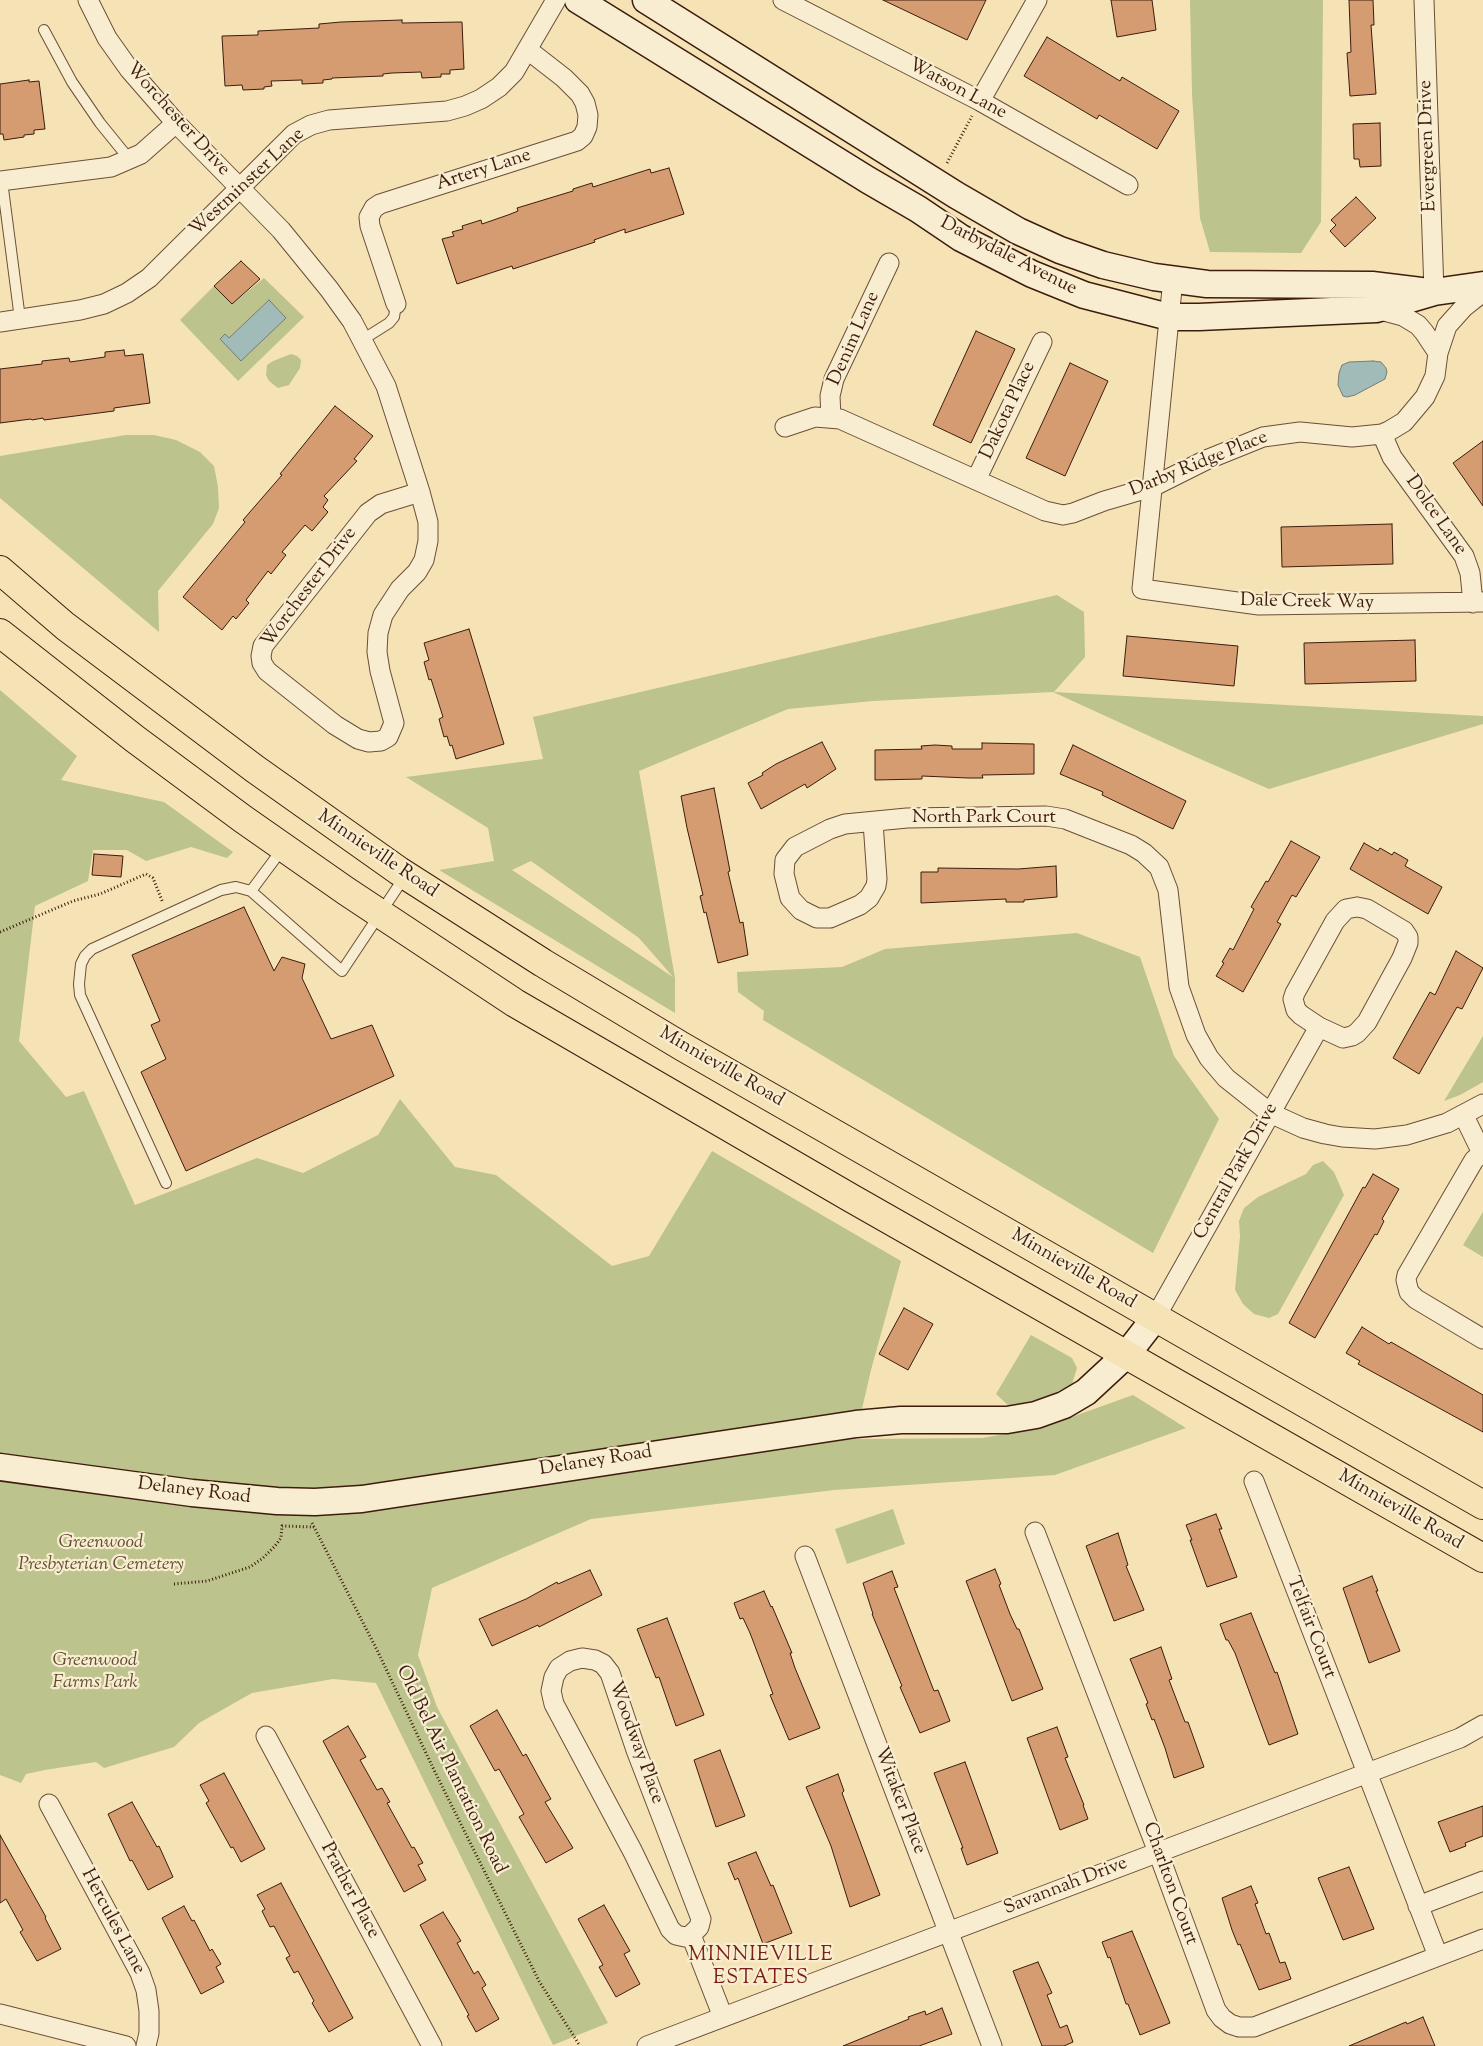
<!DOCTYPE html>
<html>
<head>
<meta charset="utf-8">
<style>
	body { margin:0 }
	canvas { display:block; background:#f5e3b6 }
</style>
</head>
<body>
<canvas width="1483" height="2046"></canvas>
<script>
const ctx = document.querySelector('canvas').getContext('2d');
ctx.lineJoin = 'round';
function fill(path, color) { ctx.fillStyle = color; ctx.fill(path, 'evenodd'); }
const shape = rows => new Path2D(rows.map(r => 'M' + r).join(''));
function stroke(path, color, width, dash) { ctx.strokeStyle = color; ctx.lineWidth = width; ctx.lineCap = dash ? 'butt' : 'round'; ctx.setLineDash(dash || []); ctx.stroke(path); }
function label(font, color, halo, rows, align = 'center') {
  ctx.font = font + ' "Sorts Mill Goudy",serif'; ctx.lineWidth = 4.5; ctx.setLineDash([]); ctx.textBaseline = 'middle'; ctx.strokeStyle = halo; ctx.fillStyle = color; for (const [text, x, y, turn = 0] of rows) {
    ctx.save(); ctx.translate(x, y); ctx.rotate((+turn || 0) * Math.PI / 180); ctx.textAlign = isNaN(turn) ? turn : align; if (halo) ctx.strokeText(text, 0, 0); ctx.fillText(text, 0, 0); ctx.restore();
  }
}
fill(shape([
	[1190,0,1323,0,1321,222,1301,253,1210,252,1200,218,1192,94],
	[264,278,304,317,238,381,180,320,214,286,232,304],
	[291,354,297,356,301,360,300,368,289,385,278,388,269,381,266,375,267,365,273,361],
	[126,435,154,435,176,440,200,452,214,466,218,487,219,508,213,524,158,591,159,632,0,498,0,456],
	[1057,595,1084,612,1085,657,1054,692,1483,716,1483,724,1269,789,1182,751,1053,692,873,701,788,709,639,771,675,978,675,1013,439,870,494,861,488,828,406,777,543,759,533,717],
	[531,861,639,938,673,977,512,870],
	[0,690,77,756,61,780,164,802,233,852,227,858,191,847,146,861,127,850,93,850,88,881,35,906,19,1041,66,1097,84,1091,135,1205,257,1158,303,1173,378,1135,400,1099,455,1167,496,1175,612,1266,649,1256,712,1151,901,1261,871,1370,855,1439,982,1438,1041,1428,1133,1395,1186,1428,1055,1475,834,1490,591,1519,432,1588,418,1655,437,1707,608,2023,553,2045,376,1683,333,1679,252,1693,199,1723,174,1747,104,1768,96,1762,45,1770,26,1774,21,1783,0,1775],
	[1077,933,1140,957,1174,1056,1219,1119,1153,1253,763,1020,764,1011,738,992,737,972,842,967,885,949],
	[1483,1036,1483,1082,1460,1095,1444,1101],
	[1323,1161,1334,1172,1344,1195,1278,1314,1269,1318,1254,1314,1243,1304,1235,1290,1240,1236,1239,1221,1244,1208,1258,1197,1306,1174,1313,1165],
	[1483,1212,1483,1257,1463,1245],
	[1031,1335,1072,1358,1077,1368,1072,1384,1049,1396,1010,1407,996,1394],
	[893,1509,905,1544,847,1564,835,1529]
]), '#bcc38d');
const water = shape([
	[269,300,286,318,241,361,220,339,225,334,229,338,269,300],
	[1373,361,1381,362,1386,368,1387,372,1385,379,1355,395,1347,397,1343,396,1338,385,1339,373,1342,365,1349,362,1373,361]
]);
fill(water, '#a1bbb8');
stroke(water, '#797b74', 1);
const building = shape([
	[883,0,986,0,967,40,883,0],
	[1111,0,1152,0,1156,30,1117,37,1111,0],
	[1349,0,1373,0,1374,25,1371,25,1376,94,1350,96,1347,53,1351,52,1349,0],
	[402,20,402,23,462,22,464,69,450,70,450,74,441,74,441,77,422,78,421,72,392,73,383,74,383,76,332,78,332,79,323,80,323,83,302,84,302,80,271,81,272,86,264,87,264,89,243,90,242,85,225,86,222,36,258,35,258,31,319,28,319,24,341,22,402,20],
	[1047,37,1120,81,1122,77,1179,111,1157,149,1099,115,1097,119,1024,76,1047,37],
	[29,80,29,82,39,81,45,129,34,130,34,134,24,135,24,137,4,140,3,134,0,134,0,84,29,80],
	[1380,123,1381,166,1360,167,1359,159,1354,159,1353,124,1380,123],
	[669,168,684,214,625,233,625,229,594,240,595,242,513,269,512,266,457,284,442,239,454,236,452,232,463,229,462,226,481,220,482,224,508,215,518,211,517,208,573,191,573,189,592,183,593,187,650,169,651,173,669,168],
	[1356,197,1376,218,1345,247,1330,231,1336,225,1331,220,1356,197],
	[241,261,260,279,232,304,214,286,241,261],
	[976,331,1015,349,971,443,933,425,976,331],
	[124,350,125,356,143,354,150,403,114,408,114,411,44,420,43,418,32,420,31,419,0,423,0,369,42,364,42,361,69,358,70,362,105,357,105,352,124,350],
	[1070,363,1108,381,1065,476,1026,458,1070,363],
	[335,406,373,436,354,459,357,461,324,496,328,500,323,507,328,512,312,531,305,525,282,552,286,555,271,574,268,571,246,600,249,603,236,619,233,616,222,630,183,597,245,522,243,520,282,475,280,474,335,406],
	[1483,441,1483,506,1453,463,1483,441],
	[1392,524,1393,564,1282,567,1281,527,1392,524],
	[469,629,504,744,456,759,452,745,450,746,447,736,444,737,439,719,443,717,431,679,429,680,424,662,429,660,424,643,469,629],
	[1127,636,1238,646,1234,686,1123,676,1127,636],
	[1415,640,1416,681,1305,684,1304,643,1415,640],
	[822,742,836,769,807,788,805,784,761,809,748,783,763,775,762,773,776,764,822,742],
	[982,743,1034,744,1034,774,982,775,983,778,968,778,922,776,922,779,875,780,875,750,922,749,921,746,935,745,952,746,952,749,982,749,982,743],
	[1073,745,1186,801,1173,829,1102,795,1103,792,1060,774,1073,745],
	[714,788,730,871,728,872,740,923,743,922,748,955,718,963,706,912,704,913,700,896,703,895,687,828,681,796,714,788],
	[1291,841,1320,857,1296,897,1292,895,1277,922,1281,924,1243,992,1216,976,1224,963,1222,962,1230,948,1233,950,1254,909,1251,907,1266,881,1268,882,1291,841],
	[1364,843,1378,851,1380,848,1392,855,1394,852,1408,860,1405,866,1442,887,1428,914,1350,869,1364,843],
	[94,854,123,856,121,877,92,875,94,854],
	[1056,866,1057,897,1024,900,1024,902,1006,902,1006,899,921,903,921,872,938,872,938,868,1018,869,1056,866],
	[244,907,274,971,282,957,305,964,302,978,331,1039,372,1025,394,1076,186,1171,141,1072,166,1059,151,1025,160,1021,132,955,244,907],
	[1456,951,1483,968,1462,1009,1457,1007,1419,1074,1393,1058,1430,992,1435,995,1456,951],
	[1373,1174,1399,1189,1382,1219,1384,1221,1377,1235,1375,1234,1315,1338,1289,1323,1363,1187,1365,1188,1373,1174],
	[904,1308,933,1324,908,1370,879,1354,904,1308],
	[1362,1327,1389,1344,1391,1342,1483,1395,1483,1432,1358,1364,1360,1361,1346,1353,1362,1327],
	[1216,1514,1222,1529,1219,1529,1237,1577,1207,1587,1190,1540,1192,1540,1186,1525,1216,1514],
	[1118,1533,1128,1565,1126,1566,1144,1610,1114,1621,1086,1546,1118,1533],
	[995,1569,1001,1584,999,1585,1010,1614,1017,1629,1019,1629,1043,1689,1012,1701,966,1581,995,1569],
	[590,1570,602,1595,539,1627,538,1625,492,1646,479,1619,526,1599,557,1582,558,1584,590,1570],
	[892,1571,898,1587,894,1588,934,1691,938,1690,950,1721,920,1733,900,1687,902,1686,872,1614,873,1614,863,1583,892,1571],
	[1372,1576,1378,1591,1376,1591,1400,1651,1369,1663,1343,1588,1372,1576],
	[764,1591,771,1607,772,1606,792,1653,790,1653,795,1668,820,1728,789,1740,770,1695,773,1694,750,1633,743,1618,740,1619,734,1603,764,1591],
	[1251,1613,1275,1673,1277,1672,1298,1734,1269,1745,1235,1653,1228,1640,1226,1640,1220,1624,1251,1613],
	[667,1618,704,1715,676,1726,659,1677,656,1678,637,1629,667,1618],
	[1161,1647,1172,1679,1169,1680,1185,1722,1188,1722,1204,1767,1174,1778,1165,1748,1154,1719,1152,1720,1146,1704,1148,1703,1130,1659,1161,1647],
	[497,1710,523,1756,526,1754,543,1785,551,1799,545,1802,573,1848,546,1863,519,1817,524,1814,499,1769,495,1771,470,1726,497,1710],
	[348,1726,366,1757,360,1760,377,1790,382,1788,390,1802,387,1803,412,1848,414,1847,423,1863,418,1865,426,1880,404,1892,323,1741,348,1726],
	[1057,1727,1068,1757,1065,1758,1084,1805,1083,1805,1088,1819,1060,1830,1027,1738,1057,1727],
	[720,1750,745,1816,716,1827,694,1760,720,1750],
	[965,1762,998,1853,967,1865,961,1848,963,1848,934,1773,965,1762],
	[224,1773,265,1849,241,1862,233,1847,231,1848,206,1803,209,1801,200,1785,224,1773],
	[838,1774,844,1791,842,1793,880,1895,850,1907,831,1846,806,1787,838,1774],
	[132,1802,157,1847,159,1846,173,1877,148,1890,132,1860,130,1861,108,1814,132,1802],
	[1483,1806,1483,1836,1465,1843,1466,1846,1450,1852,1438,1822,1483,1806],
	[0,1835,46,1917,45,1918,61,1949,37,1961,20,1932,23,1930,6,1899,0,1903,0,1835],
	[756,1852,771,1886,773,1885,792,1933,763,1944,738,1878,735,1880,728,1863,756,1852],
	[1349,1867,1374,1929,1343,1940,1318,1878,1349,1867],
	[281,1883,353,2018,329,2032,312,2003,314,2001,298,1971,294,1973,286,1958,290,1956,274,1926,270,1927,262,1911,265,1909,257,1895,281,1883],
	[1251,1886,1258,1903,1255,1904,1266,1934,1269,1933,1280,1963,1285,1962,1291,1979,1259,1990,1240,1944,1238,1945,1232,1930,1222,1898,1251,1886],
	[604,1905,630,1951,624,1954,640,1984,616,1997,599,1967,603,1965,578,1919,604,1905],
	[184,1906,192,1921,194,1920,210,1951,212,1949,221,1964,216,1967,224,1982,201,1994,162,1918,184,1906],
	[443,1912,461,1941,457,1943,474,1974,478,1971,486,1985,482,1988,499,2019,476,2032,467,2016,469,2015,420,1925,443,1912],
	[1132,1931,1170,2023,1140,2035,1128,2004,1126,2004,1110,1957,1108,1958,1102,1942,1132,1931],
	[1038,1962,1052,1993,1047,1995,1060,2028,1067,2025,1073,2042,1064,2046,1042,2046,1013,1971,1038,1962],
	[942,2008,952,2034,919,2046,843,2046,909,2019,908,2017,925,2011,926,2015,942,2008],
	[1423,2017,1435,2046,1349,2046,1406,2022,1407,2024,1423,2017]
]);
fill(building, '#d59b71');
stroke(building, '#3d1c0d', 1);
const lane = shape([
	[44,30,72,82,100,123,130,160],
	[2,181,20,319],
	[362,340,389,323,394,317,396,304],
	[283,848,251,891,342,971,405,876],
	[166,1183,80,995,79,984,81,964,85,956,92,949,221,890,236,887,251,891]
]);
const street = shape([
	[88,0,107,38,129,69,176,123,281,230,329,289,352,321,386,386,420,492,428,522,428,541,424,560,417,572,400,589,383,615,378,633,377,652,380,671,394,723,388,737,381,741,369,742,358,739,335,725,267,671,262,663,261,656,263,646,368,513,381,504,420,492],
	[783,0,980,101,1128,185],
	[1424,0,1434,292],
	[980,101,1037,0],
	[0,181,111,167,141,154,176,123],
	[1173,279,1142,589,1259,605,1483,602],
	[396,304,370,226,369,217,374,208,380,204,577,141,583,136,587,127,588,115,585,103,580,94,564,78,528,50],
	[1377,309,1403,316,1418,325,1424,332,1438,353],
	[0,322,80,310,104,304,127,293,149,278,294,134,311,125,329,120,447,111,465,106,481,99,499,87,514,72,556,0],
	[831,417,830,396,834,379,889,263],
	[785,427,815,417,840,419,1045,511,1063,515,1073,513,1104,501,1152,487,1206,460,1263,437,1300,432,1352,437,1382,434,1389,431,1404,422,1425,397,1435,376,1438,353,1447,326,1464,307,1483,292],
	[1382,434,1392,457,1464,556,1470,573,1473,603],
	[976,480,1042,342],
	[873,822,877,879,876,886,869,898,860,905,830,918,817,918,801,910,790,898,784,874,785,860,795,847,830,829,845,824,907,818,1046,816,1065,819,1131,845,1144,853,1159,867,1168,890,1179,987,1196,1035,1209,1058,1226,1078,1270,1113,1303,1128,1325,1134,1342,1137,1375,1139,1407,1135,1447,1123,1483,1104],
	[1357,907,1367,909,1404,931,1408,937,1408,943,1402,958,1367,1022,1357,1033,1352,1036,1343,1038,1319,1027,1301,1015,1296,1010,1293,999,1295,993,1335,921,1346,909,1357,907],
	[1464,1116,1482,1153],
	[1483,1152,1474,1160,1407,1275,1406,1280,1409,1292,1416,1299,1483,1339],
	[1155,1318,1319,1027],
	[1254,1481,1438,1956],
	[1035,1532,1158,1852,1216,2010,1222,2018,1230,2024,1239,2027,1254,2027,1483,1939],
	[805,1556,992,2046],
	[582,1658,595,1660,603,1664,610,1673,636,1750,701,1919,699,1927,691,1935,685,1937,676,1935,670,1929,633,1852,554,1704,551,1691,554,1677,559,1668,570,1661,582,1658],
	[266,1736,432,2046],
	[49,1804,140,1973,146,1990,149,2011,149,2033,146,2046],
	[1418,1906,1483,1881],
	[691,1935,723,2017],
	[0,2014,126,2046],
	[647,2046,1460,1738,1483,1725]
]);
const secondary = shape([
	[578,0,868,180,918,209,961,238,1032,274,1084,295,1169,317,1199,317,1376,309,1434,292,1483,285],
	[646,0,956,195,1018,231,1060,250,1103,265,1154,277,1207,284,1372,285,1421,291],
	[0,1467,192,1493,277,1501,315,1502,362,1499,856,1424,901,1420,1007,1420,1036,1415,1064,1405,1086,1392,1127,1354,1155,1318]
]);
const primary = shape([
	[0,570,65,626,255,769,399,871,543,963,683,1047,1483,1505],
	[0,633,135,739,243,819,346,891,515,1003,851,1198,1483,1558]
]);
stroke(lane, '#6b4e37', 12);
stroke(street, '#6b4e37', 21);
stroke(secondary, '#3d1c0d', 29);
stroke(primary, '#3d1c0d', 30);
stroke(shape([
	[947,163,972,116],
	[0,932,73,901,100,894,146,874,153,878,163,903],
	[312,1523,377,1650,435,1772,539,1981,580,2046],
	[174,1584,207,1581,250,1567,263,1558,275,1546,281,1538,282,1526,314,1527]
]), '#3d1c0d', 3, [1, 2.5]);
stroke(lane, '#f8edd0', 10);
stroke(street, '#f8edd0', 19);
stroke(secondary, '#f8edd0', 26);
stroke(primary, '#f5e3b6', 28);
label('19px', '#3d1c0d', '#f8edd0', [
	["Watson Lane",957,90,28],
	["Worchester Drive",177,120,48],
	["Evergreen Drive",1429,146,-92],
	["Artery Lane",484,171,-18],
	["Westminster Lane",248,183,-43],
	["Darbydale Avenue",1008,257,27],
	["Denim Lane",855,339,-66],
	["Dakota Place",1009,411,-65],
	["Darby Ridge Place",1199,465,-22],
	["Dolce Lane",1435,516,55],
	["Worchester Drive",310,588,-53],
	["Dale Creek Way",1307,603,1],
	["North Park Court",984,819],
	["Minnieville Road",377,855,34],
	["Minnieville Road",721,1068,30],
	["Central Park Drive",1237,1172,-61],
	["Minnieville Road",1073,1270,30],
	["Delaney Road",596,1462,-9],
	["Delaney Road",194,1492,7],
	["Minnieville Road",1400,1511,30],
	["Telfair Court",1310,1628,69],
	["Woodway Place",635,1743,70],
	["Old Bel Air Plantation Road",450,1770,64],
	["Witaker Place",899,1801,69],
	["Charlton Court",1169,1884,70],
	["Savannah Drive",1066,1887,-21],
	["Prather Place",349,1891,62],
	["Hercules Lane",112,1922,62]
]);
label('italic 19px', '#634e33', '#f8edd0', [
	["Greenwood",101,1544],
	["Presbyterian Cemetery",101,1566],
	["Greenwood",95,1662],
	["Farms Park",95,1684]
]);
ctx.letterSpacing = '1px';
label('20px', '#7a1f14', '#f8edd0', [
	["MINNIEVILLE",761,1957],
	["ESTATES",761,1980]
]);
ctx.letterSpacing = '0px';
</script>
</body>
</html>
